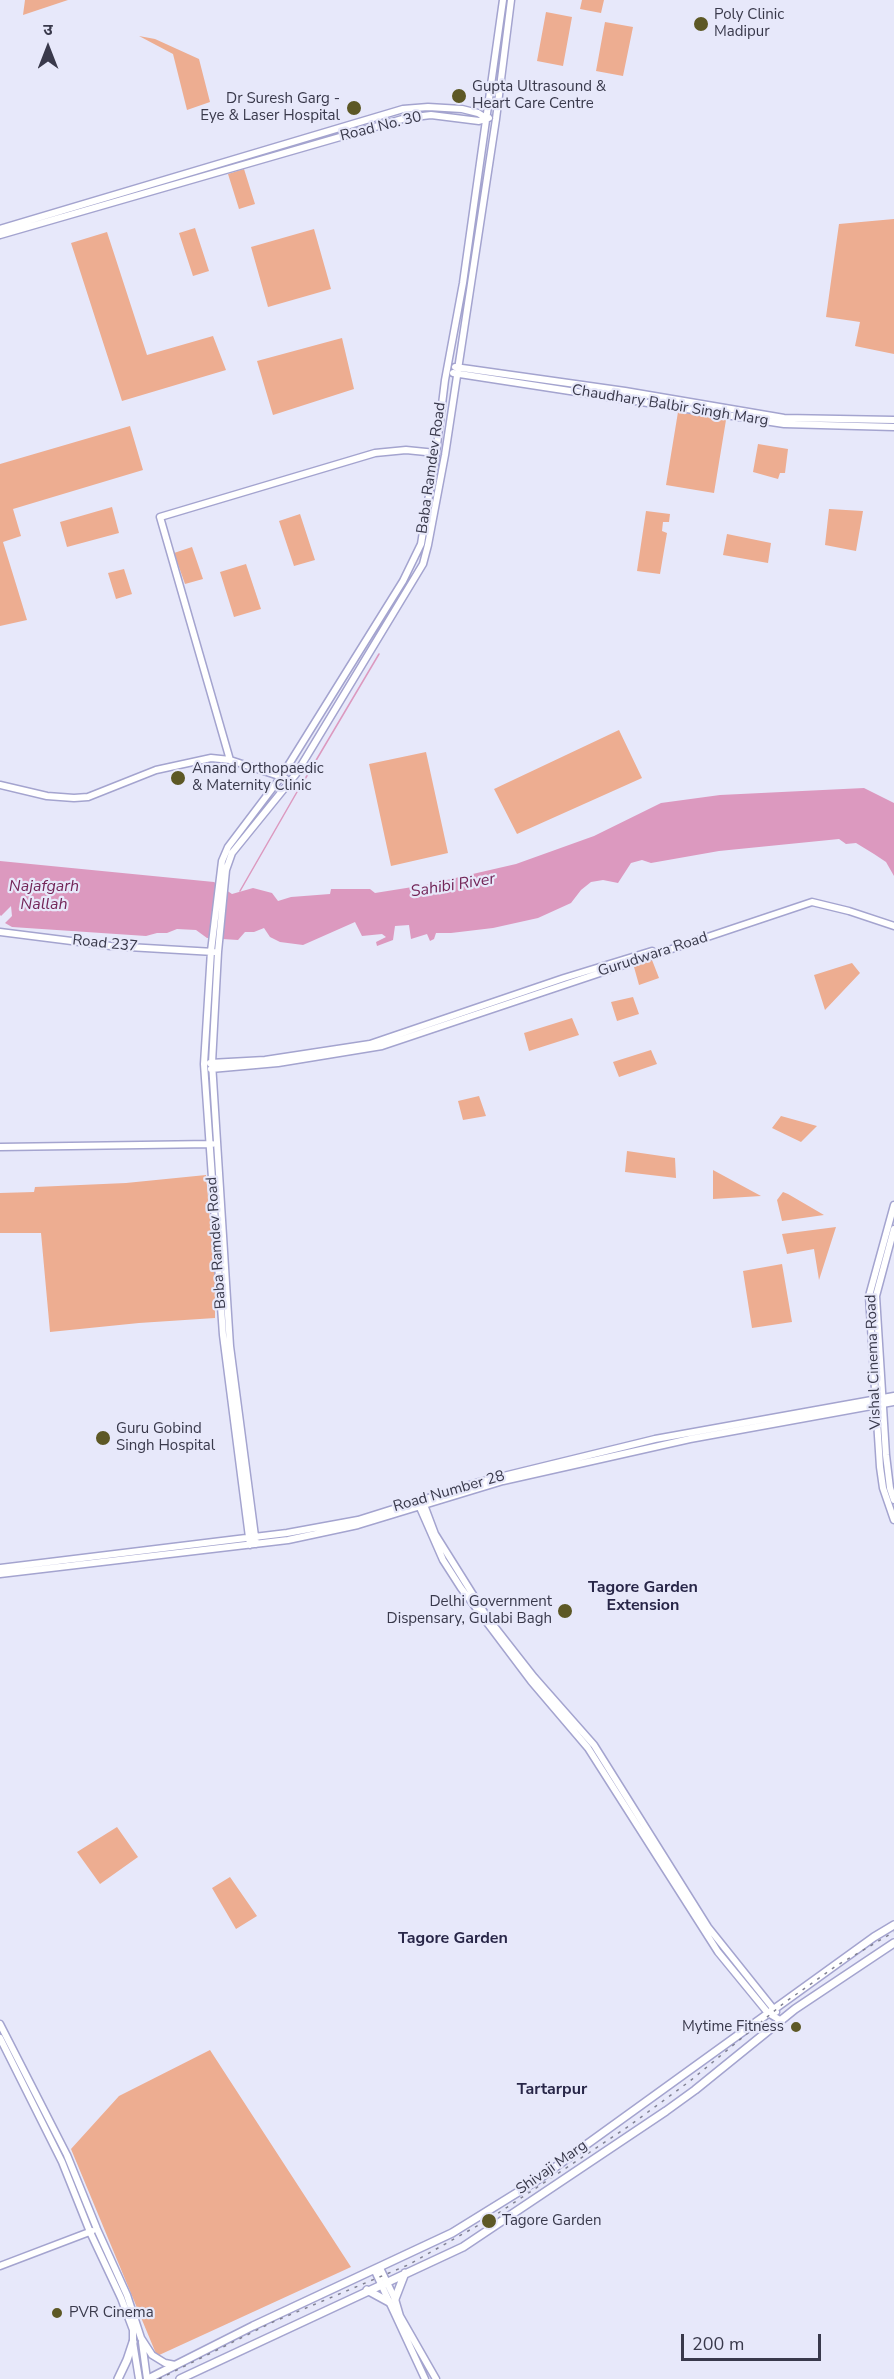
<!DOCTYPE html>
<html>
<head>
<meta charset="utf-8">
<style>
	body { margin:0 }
	#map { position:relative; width:894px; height:2379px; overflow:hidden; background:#e7e8fa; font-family:"Nunito Sans","Noto Sans Devanagari",sans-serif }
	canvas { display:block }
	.north { position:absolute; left:18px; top:18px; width:60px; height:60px; -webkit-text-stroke:4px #e7e8fa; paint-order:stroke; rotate:0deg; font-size:16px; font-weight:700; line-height:24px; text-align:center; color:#39394b }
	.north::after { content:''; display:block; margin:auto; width:21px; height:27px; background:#39394b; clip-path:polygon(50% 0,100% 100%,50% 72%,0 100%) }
	.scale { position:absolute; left:681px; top:2334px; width:140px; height:27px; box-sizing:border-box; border:3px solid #39394b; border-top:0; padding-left:8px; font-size:18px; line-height:21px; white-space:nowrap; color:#39394b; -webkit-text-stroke:4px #e7e8fa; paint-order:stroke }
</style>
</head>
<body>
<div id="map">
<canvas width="894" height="2379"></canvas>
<div class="north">उ</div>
<div class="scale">200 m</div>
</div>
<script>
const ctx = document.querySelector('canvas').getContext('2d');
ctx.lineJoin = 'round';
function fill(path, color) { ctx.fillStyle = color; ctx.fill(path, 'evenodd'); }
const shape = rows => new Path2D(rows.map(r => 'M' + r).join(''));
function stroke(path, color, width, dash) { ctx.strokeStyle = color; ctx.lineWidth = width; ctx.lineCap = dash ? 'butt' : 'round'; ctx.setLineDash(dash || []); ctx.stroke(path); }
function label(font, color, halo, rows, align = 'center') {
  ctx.font = font + ' "Nunito Sans",sans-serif'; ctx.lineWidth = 4.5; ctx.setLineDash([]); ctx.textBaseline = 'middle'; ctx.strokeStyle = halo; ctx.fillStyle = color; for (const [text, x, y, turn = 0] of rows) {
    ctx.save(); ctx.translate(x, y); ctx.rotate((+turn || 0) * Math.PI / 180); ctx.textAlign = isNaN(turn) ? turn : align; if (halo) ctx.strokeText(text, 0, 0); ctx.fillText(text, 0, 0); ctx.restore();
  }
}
fill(shape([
	[25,0,68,0,23,15],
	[582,0,604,0,601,13,580,9],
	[546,12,572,17,563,66,537,61],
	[605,22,633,27,623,76,596,71],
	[139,36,155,39,199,59,210,102,187,110,173,54],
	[244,169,255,204,239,209,228,174],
	[894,219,894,354,855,346,860,322,826,317,839,224],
	[195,228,209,271,193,276,179,233],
	[314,229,331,289,268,307,251,247],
	[107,232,147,355,213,336,226,370,122,401,71,243],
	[342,338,354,389,273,415,257,361],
	[678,412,726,420,714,493,666,485],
	[130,426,143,470,13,509,21,536,3,542,27,620,0,626,0,464],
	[758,444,788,449,785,473,780,473,778,479,753,472],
	[112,507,119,533,67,547,60,522],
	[829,509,863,511,856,551,825,545],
	[646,511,670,514,669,522,663,522,662,531,667,533,660,574,637,571],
	[300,514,315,560,294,566,279,521],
	[727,534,771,543,768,563,723,555],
	[192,547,203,579,185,584,174,553],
	[246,564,261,609,234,617,220,572],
	[124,569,132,594,116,599,108,573],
	[619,730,642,778,517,834,494,789],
	[426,752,448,853,391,866,369,764],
	[652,960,659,978,639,985,634,967],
	[852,963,860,973,825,1010,814,975],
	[633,997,639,1014,617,1021,611,1002],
	[572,1018,579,1035,529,1051,524,1033],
	[651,1050,657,1064,619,1077,613,1062],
	[479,1096,486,1116,463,1120,458,1101],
	[781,1116,817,1126,801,1142,772,1128],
	[627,1151,675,1158,676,1178,625,1172],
	[713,1170,761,1196,713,1199],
	[206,1175,215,1275,215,1318,139,1323,50,1332,41,1233,0,1233,0,1193,34,1192,35,1187,126,1183],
	[783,1192,788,1194,824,1215,782,1221,777,1200],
	[836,1227,819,1280,814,1249,787,1254,782,1234],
	[782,1264,792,1322,752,1328,743,1271],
	[117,1827,138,1857,100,1884,77,1852],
	[230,1877,257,1916,236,1929,212,1888],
	[210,2050,351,2267,157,2356,71,2149,119,2096]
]), '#edad91');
fill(shape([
	[864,788,894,803,894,876,886,862,874,854,856,843,846,844,839,839,719,851,651,863,642,860,631,863,618,883,603,880,591,882,581,890,571,903,538,918,493,928,451,933,436,933,434,939,430,941,427,934,411,939,409,925,395,926,393,940,377,946,376,942,386,937,382,934,362,936,355,922,303,945,280,942,270,937,264,928,254,932,245,932,238,940,207,938,196,930,177,929,167,933,157,933,146,936,12,927,5,923,12,916,11,906,1,916,0,915,0,861,214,882,232,894,253,888,272,893,278,901,291,897,330,894,331,889,370,889,375,893,425,885,516,864,594,836,661,803,720,795]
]), '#dc99bf');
stroke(shape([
	[305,779,379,654],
	[240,891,301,785]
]), '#dc99bf', 1.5);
const tertiary = shape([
	[0,229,403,109,428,107,462,109,478,113,486,118],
	[0,235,406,118,431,115,479,121,489,118],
	[455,367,625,391,784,418,894,420],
	[453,373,784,424,894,427],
	[230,760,160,517,375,453,406,450,436,453],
	[0,785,47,796,74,798,88,797,156,770,211,758,230,760,285,778],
	[0,932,111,946,214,952],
	[210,1063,265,1060,370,1044,564,978,652,951],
	[211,1069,278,1063,382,1046,812,902,849,911,894,926],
	[0,1147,212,1144],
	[894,1205,869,1296,880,1467,883,1488,894,1520],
	[894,1229,876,1296,886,1455,890,1488,894,1500],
	[423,1502,435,1534,487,1617,534,1677,594,1745,708,1927,776,2012],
	[418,1503,443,1560,461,1588,531,1681,588,1748,718,1952,768,2013,780,2020],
	[256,1544,230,1346,212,1063,218,952,226,870,232,853,296,774,423,564,428,545,445,455,496,119,511,0],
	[250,1545,223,1335,204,1064,211,951,222,861,228,847,281,777,403,581,421,544,436,453,445,380,463,283,503,0],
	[0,1568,287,1533,358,1520,479,1482,655,1439,894,1396],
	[0,1574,288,1540,358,1525,503,1481,690,1439,894,1402],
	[0,2024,67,2155,97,2229,127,2295,141,2338,152,2355,165,2363,175,2365],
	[0,2038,62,2162,90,2232,121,2298,133,2330,133,2342,139,2379],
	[0,2266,92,2231],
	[380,2268,395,2299,400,2316,436,2379],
	[375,2271,425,2379],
	[142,2342,147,2379]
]);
const secondary = shape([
	[367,2290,389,2302],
	[395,2299,405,2273],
	[118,2379,127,2360,133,2342],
	[148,2379,253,2326,452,2233,536,2181,874,1937,894,1925],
	[180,2379,463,2247,666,2111,695,2090,795,2009,894,1943]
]);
stroke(tertiary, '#a4a4cf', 9);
stroke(secondary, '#a4a4cf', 10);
stroke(tertiary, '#fff', 6);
stroke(secondary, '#fff', 7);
stroke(shape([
	[159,2379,273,2322,408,2265,491,2218,629,2126,690,2081,784,2003,836,1966,894,1932]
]), '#808193', 1.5, [3, 6]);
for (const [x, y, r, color] of [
	[701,24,8,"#5d5825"],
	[459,96,8,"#5d5825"],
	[354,108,8,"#5d5825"],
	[178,778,8,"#5d5825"],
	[103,1438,8,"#5d5825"],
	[565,1611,8,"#5d5825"],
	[796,2027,6,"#5d5825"],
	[489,2221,8,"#5d5825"],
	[57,2313,6,"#5d5825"]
]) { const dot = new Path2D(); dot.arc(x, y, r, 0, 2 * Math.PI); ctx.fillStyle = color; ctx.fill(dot); stroke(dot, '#e7e8fa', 2); }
label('15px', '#39394b', '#e7e8fa', [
	["Poly Clinic",714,15],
	["Madipur",714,32],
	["Gupta Ultrasound &",472,87],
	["Heart Care Centre",472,104],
	["Dr Suresh Garg -",340,99,"right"],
	["Eye & Laser Hospital",340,116,"right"],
	["Anand Orthopaedic",192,769],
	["& Maternity Clinic",192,786],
	["Guru Gobind",116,1429],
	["Singh Hospital",116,1446],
	["Delhi Government",552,1602,"right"],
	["Dispensary, Gulabi Bagh",552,1619,"right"],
	["Mytime Fitness",784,2027,"right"],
	["Tagore Garden",502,2221],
	["PVR Cinema",69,2313]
], 'left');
label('15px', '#39394b', '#e7e8fa', [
	["Road No. 30",381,127,-14],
	["Chaudhary Balbir Singh Marg",670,406,9],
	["Baba Ramdev Road",432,468,-82],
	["Road 237",105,944,6],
	["Gurudwara Road",653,955,-18],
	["Baba Ramdev Road",217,1243,-94],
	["Vishal Cinema Road",874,1362,-92],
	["Road Number 28",449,1492,-16],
	["Shivaji Marg",552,2168,-35]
]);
label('italic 16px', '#732558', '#e7e8fa', [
	["Sahibi River",453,886,-9],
	["Najafgarh",44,887],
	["Nallah",44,905]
]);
label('bold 16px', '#282648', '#e7e8fa', [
	["Tagore Garden",643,1588],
	["Extension",643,1606],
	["Tagore Garden",453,1939],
	["Tartarpur",552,2090]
]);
</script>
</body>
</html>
